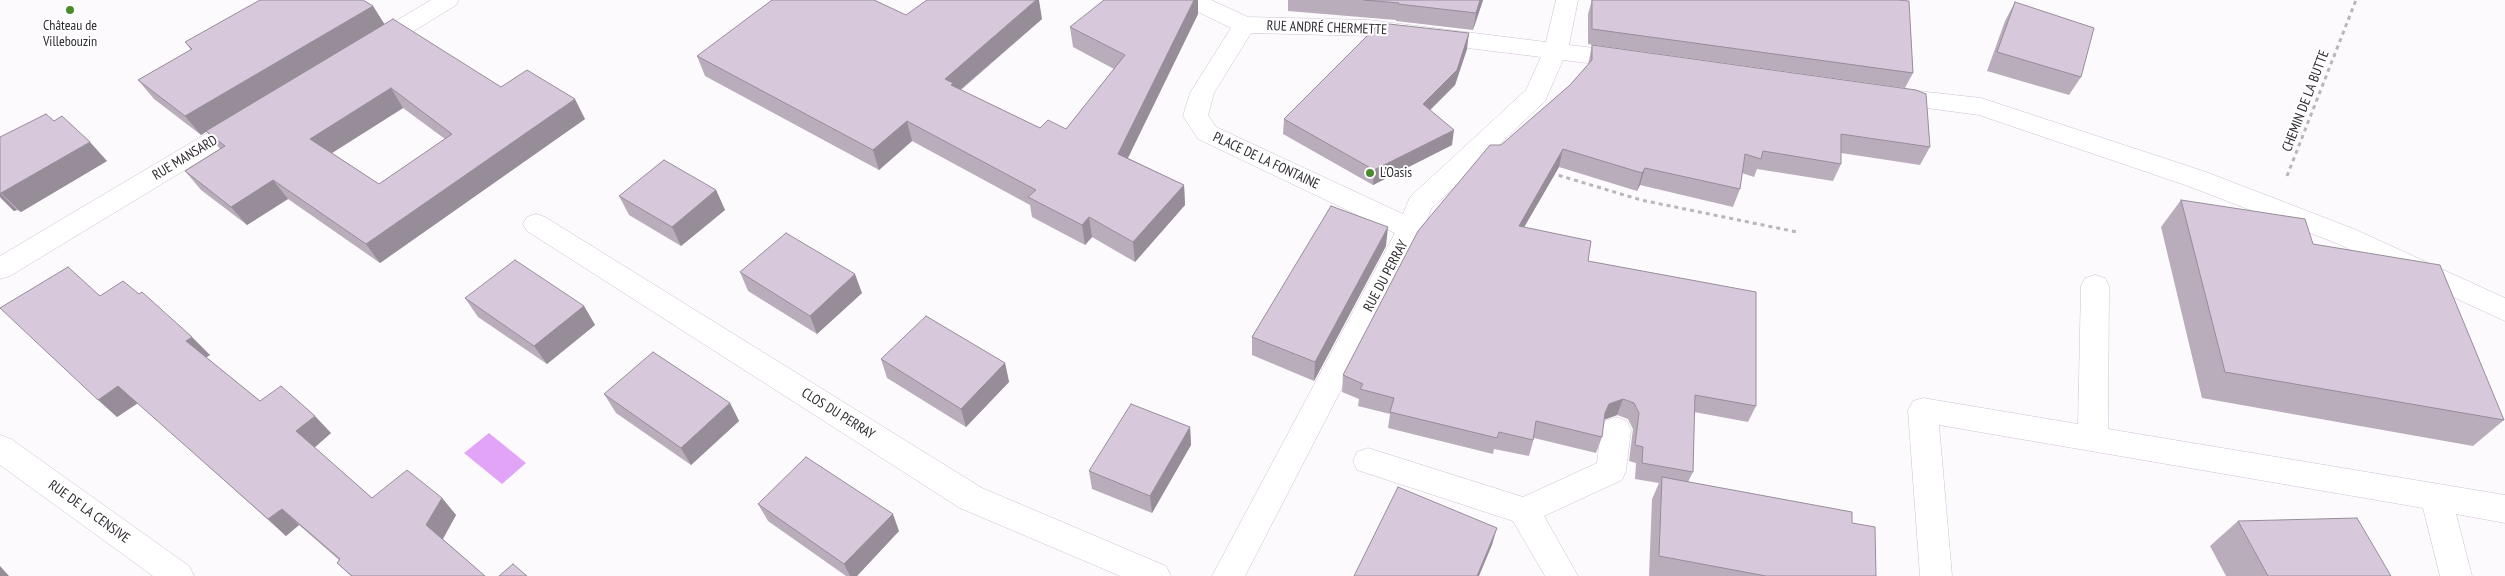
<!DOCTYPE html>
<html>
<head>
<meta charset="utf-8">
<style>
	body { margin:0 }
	canvas { display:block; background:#fdfafe }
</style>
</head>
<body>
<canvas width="2505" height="576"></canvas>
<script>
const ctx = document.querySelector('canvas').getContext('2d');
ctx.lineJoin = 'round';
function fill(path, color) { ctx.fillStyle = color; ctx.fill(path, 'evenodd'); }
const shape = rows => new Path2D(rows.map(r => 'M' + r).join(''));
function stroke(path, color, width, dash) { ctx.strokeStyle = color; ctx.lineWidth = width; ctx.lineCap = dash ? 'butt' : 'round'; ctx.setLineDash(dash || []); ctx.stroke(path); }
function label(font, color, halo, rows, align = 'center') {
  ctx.font = font + ' "PT Sans Narrow",sans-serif'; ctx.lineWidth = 4; ctx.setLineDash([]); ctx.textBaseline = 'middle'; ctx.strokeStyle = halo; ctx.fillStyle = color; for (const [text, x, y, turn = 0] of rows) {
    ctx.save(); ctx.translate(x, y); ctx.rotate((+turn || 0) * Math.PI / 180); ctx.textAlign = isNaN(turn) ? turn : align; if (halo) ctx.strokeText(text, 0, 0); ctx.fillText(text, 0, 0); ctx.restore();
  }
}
fill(shape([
	[489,433,526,463,502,484,464,453]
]), '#e1a4f6');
const minor = shape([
	[431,0,459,0,456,5,380,52,372,54,364,52,360,46,364,40,431,0],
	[1181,0,1211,0,1248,17,1369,20,1546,42,1556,0,1578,0,1569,45,1628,52,1636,54,1640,60,1636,66,1628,68,1563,60,1545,101,1431,209,1424,229,1245,576,1212,576,1395,233,1198,139,1183,116,1190,93,1231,28,1184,5,1181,0],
	[1251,33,1369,36,1541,57,1526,90,1410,197,1403,214,1216,127,1208,115,1214,93,1251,33],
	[1891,88,1981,98,2206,172,2354,229,2505,298,2505,321,2336,243,2188,186,1979,115,1882,102,1879,96,1882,90,1891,88],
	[245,113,254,116,257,122,254,128,10,276,0,279,0,256,236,116,245,113],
	[536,214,545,217,982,488,1166,566,1171,576,1120,576,960,508,527,231,523,224,527,217,536,214],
	[2095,275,2105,278,2109,286,2108,429,2505,495,2505,523,2456,514,2472,576,2440,576,2423,508,1939,425,1952,576,1920,576,1908,410,1913,401,1923,398,2078,424,2081,286,2085,278,2095,275],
	[1616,417,1627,421,1631,430,1626,471,1622,480,1544,516,1578,576,1545,576,1513,521,1357,470,1353,461,1357,452,1368,448,1523,497,1597,463,1601,430,1605,421,1616,417],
	[0,435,11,439,189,566,194,576,153,576,0,465,0,435]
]);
stroke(minor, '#cdc0d2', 1);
stroke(shape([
	[1551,173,1641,200,1797,232],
	[2287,176,2356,0]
]), '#b9b5ba', 3, [4, 4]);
fill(minor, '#fff');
fill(shape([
	[1288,0,1483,0,1473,30,1396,21,1396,20,1288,11],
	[1592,0,1898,0,1913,73,1905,88,1588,44,1588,14],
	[2015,2,2081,77,2069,95,1987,71,2005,21],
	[373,6,384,24,501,87,585,119,380,263,288,199,247,225,201,190,185,171,220,149,206,131,201,135,154,99,138,80,191,50,185,42],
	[403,108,445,139,379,184,332,153],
	[1198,14,1128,158,1184,185,1185,205,1135,262,1092,237,1085,245,1032,217,1030,205,912,141,879,170,705,76,697,56,906,15,1042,19,961,90,1040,128,1066,129,1114,69,1073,47,1070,27],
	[1592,45,1930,147,1920,165,1841,153,1841,164,1833,181,1757,169,1754,177,1742,173,1740,189,1733,207,1640,185,1637,191,1559,167,1524,227,1588,261,1756,406,1748,422,1694,412,1693,472,1688,482,1852,523,1876,576,1649,576,1652,499,1659,483,1635,479,1636,463,1629,461,1633,429,1628,419,1617,415,1604,420,1602,437,1596,453,1534,438,1529,456,1494,449,1493,454,1388,428,1390,414,1358,406,1359,399,1342,392,1343,375,1501,145,1570,85,1588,65],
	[1467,49,1455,85,1430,110,1452,145,1373,185,1283,134,1284,119],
	[54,121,107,161,21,212,17,210,14,211,0,197,0,137],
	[716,190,725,210,681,246,629,215,619,196],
	[2181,200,2313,244,2504,420,2473,446,2202,398,2161,227],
	[1386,246,1314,381,1252,355,1252,337],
	[740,272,862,293,817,334,748,291],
	[100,296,210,355,206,357,260,401,331,433,314,447,372,498,442,498,456,515,443,539,485,576,351,576,337,563,339,560,299,525,286,536,138,403,117,417],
	[465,298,584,306,595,325,547,364,478,317],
	[881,359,1005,363,1009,382,966,427,887,378],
	[604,394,730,403,739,421,691,465,616,413],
	[1190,427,1191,445,1152,513,1092,489,1089,471],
	[758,504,899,531,857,576,846,576,768,521],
	[2238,521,2391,576,2226,576,2210,546]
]), '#b9adbc');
fill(shape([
	[1036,0,1039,0,1042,19,955,94,945,79],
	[1194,0,1198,0,1198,14,1120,174,1118,154],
	[1480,0,1483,0,1473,30,1476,13],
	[373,6,385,25,201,135,185,116],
	[1469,33,1467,49,1455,85,1421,119,1423,104],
	[391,88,403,108,324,158,310,139],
	[575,99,585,119,380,263,366,244],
	[907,121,912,141,879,170,873,150],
	[1454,130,1452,145,1373,185,1374,170],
	[90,142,107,161,21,212,1,193],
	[1563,149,1559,167,1515,243,1519,226],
	[1645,168,1640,185,1637,191,1642,173],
	[273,180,288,199,247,225,231,207],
	[1184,185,1185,205,1135,262,1133,242],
	[716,190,725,210,681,246,672,227],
	[0,193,17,210,14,211,0,197],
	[1089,217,1092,237,1085,245,1082,225],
	[1388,227,1386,246,1314,381,1315,362],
	[855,274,862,293,817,334,810,316],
	[584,306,595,325,547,364,534,346],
	[192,337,210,355,204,359,186,341],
	[1005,363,1009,382,966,427,961,409],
	[118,386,138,403,117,417,98,400],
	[1623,399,1617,415,1603,420,1605,413,1609,404],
	[730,403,739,421,691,465,681,448],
	[315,416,331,433,313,449,296,431],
	[1190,427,1191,445,1152,513,1150,496],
	[442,498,456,515,441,542,426,525],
	[282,509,299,525,286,536,268,519],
	[893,514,899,531,857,576,850,576,844,564],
	[1497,528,1492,545,1479,576,1477,576],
	[0,566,9,576,0,576]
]), '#968d99');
const building = shape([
	[260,0,363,0,373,6,185,116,138,80,192,49,185,42,260,0],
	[772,0,874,0,906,15,927,0,1036,0,945,79,953,83,951,85,1040,128,1048,120,1066,129,1125,55,1070,27,1104,0,1194,0,1118,154,1184,185,1133,242,1089,217,1082,225,1028,197,1036,190,907,121,873,150,697,56,772,0],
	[1364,0,1480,0,1476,13,1398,4,1399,3,1364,0],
	[1592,0,1898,0,1909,1,1913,73,1592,29,1592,0],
	[2015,2,2094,28,2081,77,1997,52,2015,2],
	[393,19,501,87,527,70,575,99,366,244,273,180,231,207,185,171,225,146,206,131,393,19],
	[391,88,452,134,379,184,310,139,391,88],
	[1380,23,1469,33,1457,70,1423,104,1454,130,1374,170,1284,119,1380,23],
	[1592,45,1916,90,1926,94,1930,147,1841,134,1841,164,1763,151,1761,159,1745,154,1740,189,1645,168,1642,173,1563,149,1519,226,1591,241,1588,261,1756,292,1756,406,1695,395,1693,472,1642,463,1643,447,1635,445,1639,413,1634,403,1623,399,1609,404,1605,413,1602,437,1536,421,1533,440,1499,432,1497,438,1390,412,1394,398,1360,389,1363,384,1343,375,1418,231,1490,145,1501,145,1570,85,1592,60,1592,45],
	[46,114,54,121,62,116,90,142,1,193,0,193,0,137,46,114],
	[664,160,716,190,672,227,619,196,664,160],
	[2181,200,2305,219,2313,244,2440,265,2504,420,2225,372,2181,200],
	[1331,206,1388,227,1315,362,1252,337,1331,206],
	[786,233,855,274,810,316,740,272,786,233],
	[515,260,584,306,534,346,465,298,515,260],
	[68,267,100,296,123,281,139,294,142,292,192,337,186,341,260,401,281,386,315,416,296,431,372,498,407,470,442,498,426,525,485,576,352,576,337,563,340,559,282,509,268,519,118,386,98,400,0,308,68,267],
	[926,316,1005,363,961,409,881,359,926,316],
	[653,352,730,403,681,448,604,394,653,352],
	[1131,404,1190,427,1150,496,1089,471,1131,404],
	[806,457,893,514,844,564,758,504,806,457],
	[1662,477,1852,512,1852,523,1875,527,1876,576,1766,576,1659,556,1662,477],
	[1398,487,1497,528,1477,576,1354,576,1398,487],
	[2357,518,2391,576,2268,576,2238,521,2357,518],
	[513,564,527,576,499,576,513,564]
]);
fill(building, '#d7c9db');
stroke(building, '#968d99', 1);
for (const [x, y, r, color] of [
	[70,10,5,"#4b8b2d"],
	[1370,173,5,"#4b8b2d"]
]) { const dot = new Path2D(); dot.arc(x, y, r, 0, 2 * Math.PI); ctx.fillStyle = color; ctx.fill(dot); stroke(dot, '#fff', 2); }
label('14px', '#312c33', '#fff', [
	["Château de",70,26],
	["Villebouzin",70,42],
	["L’Oasis",1380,173,"left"]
]);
label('14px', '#312c33', '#fff', [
	["RUE ANDRÉ CHERMETTE",1327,28,2],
	["CHEMIN DE LA BUTTE",2306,101,-69],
	["RUE MANSARD",185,158,-31],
	["PLACE DE LA FONTAINE",1266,161,25],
	["RUE DU PERRAY",1386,276,-62],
	["CLOS DU PERRAY",838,414,32],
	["RUE DE LA CENSIVE",89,512,36]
]);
</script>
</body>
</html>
